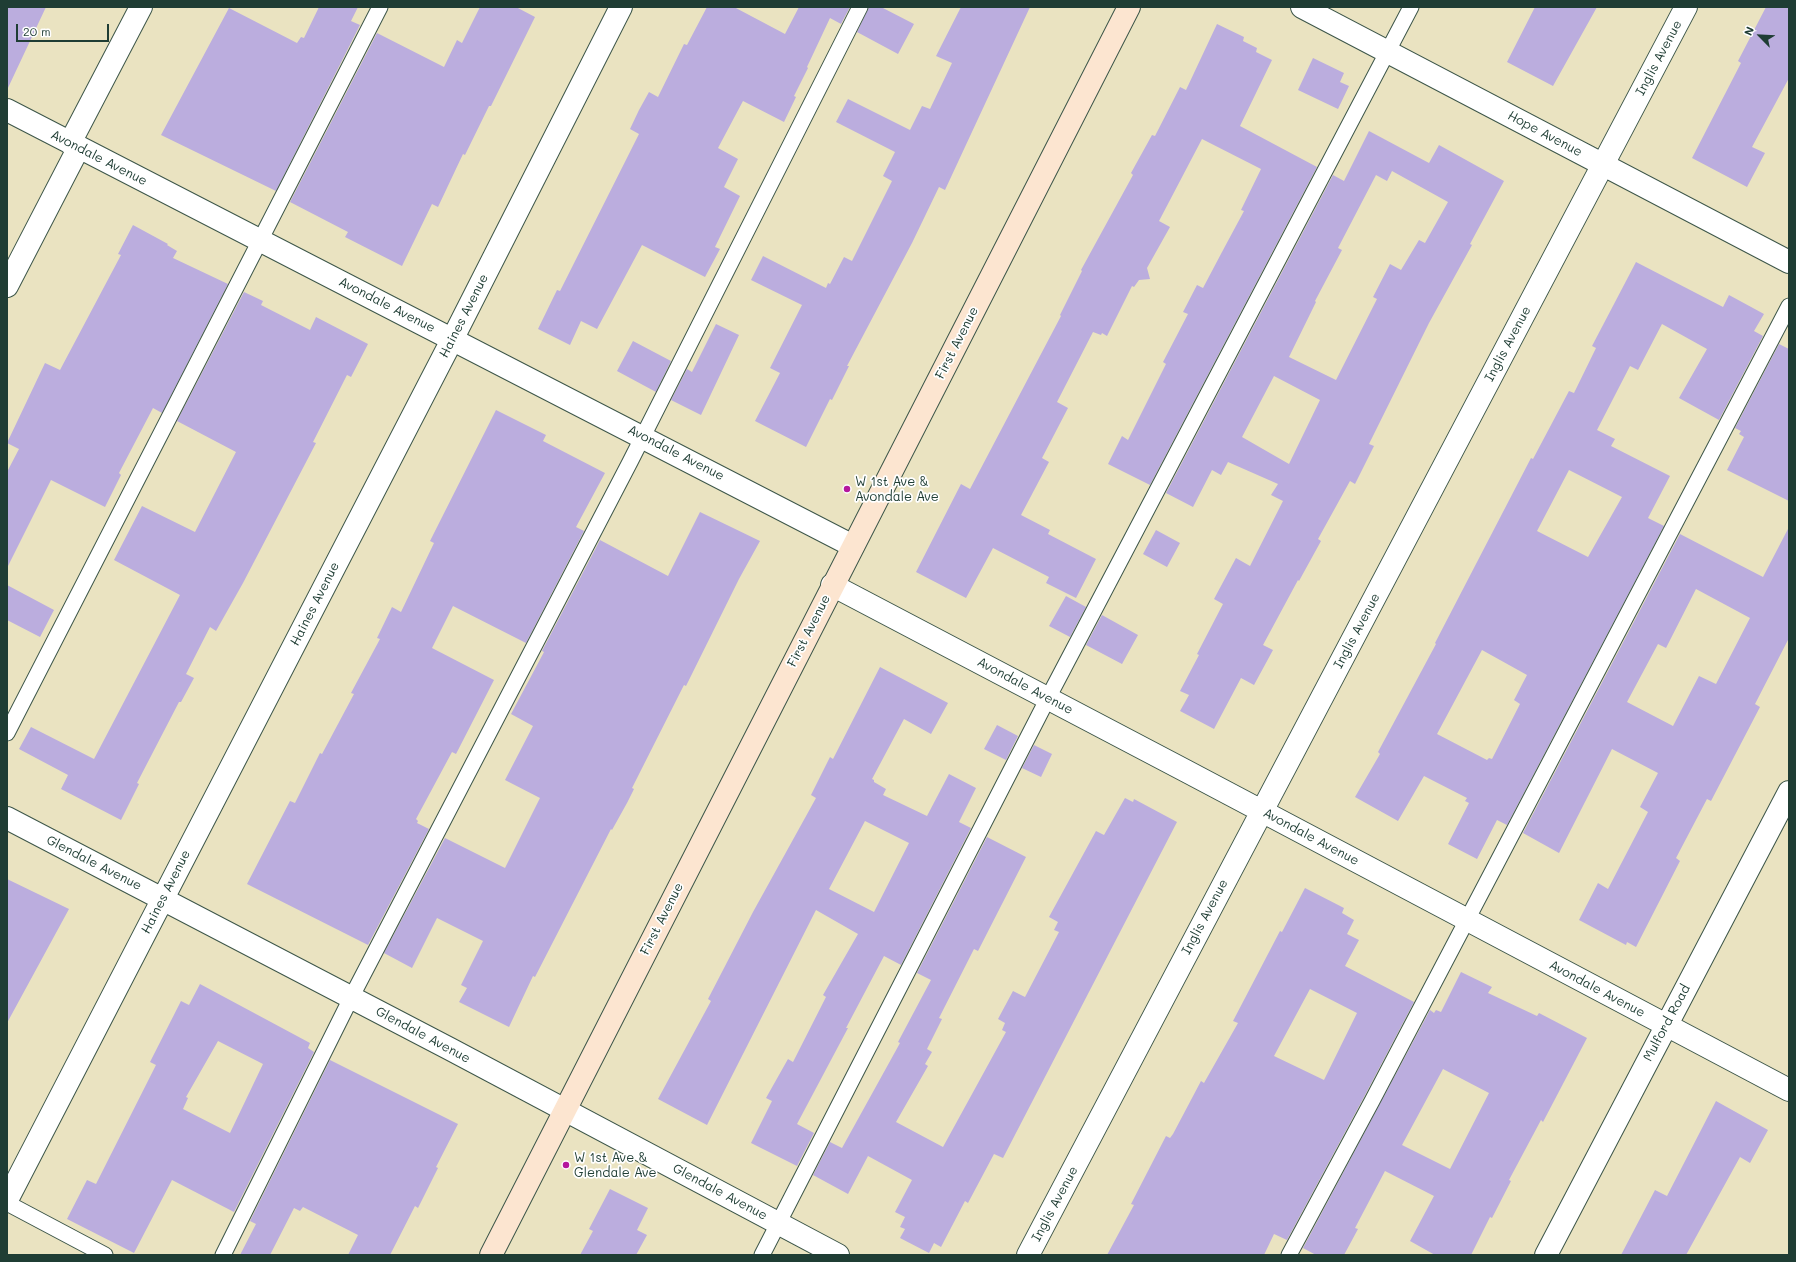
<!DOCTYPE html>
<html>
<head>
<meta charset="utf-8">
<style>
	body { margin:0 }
	#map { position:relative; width:1796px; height:1262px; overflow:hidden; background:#eae3c1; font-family:Mali,sans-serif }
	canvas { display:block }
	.frame { position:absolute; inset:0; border:8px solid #1f3d34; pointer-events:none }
	.north { position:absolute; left:1740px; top:16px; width:40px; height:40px; -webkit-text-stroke:3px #fff; paint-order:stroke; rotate:294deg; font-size:11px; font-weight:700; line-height:16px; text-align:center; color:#1f3d34 }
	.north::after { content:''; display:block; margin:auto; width:14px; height:18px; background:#1f3d34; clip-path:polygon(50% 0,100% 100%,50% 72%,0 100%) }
	.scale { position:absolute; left:16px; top:24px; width:93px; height:18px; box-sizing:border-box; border:2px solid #1f3d34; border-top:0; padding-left:5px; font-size:12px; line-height:14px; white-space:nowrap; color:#1f3d34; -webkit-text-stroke:3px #fff; paint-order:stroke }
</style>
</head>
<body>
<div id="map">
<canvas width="1796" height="1262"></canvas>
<div class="frame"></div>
<div class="north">N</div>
<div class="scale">20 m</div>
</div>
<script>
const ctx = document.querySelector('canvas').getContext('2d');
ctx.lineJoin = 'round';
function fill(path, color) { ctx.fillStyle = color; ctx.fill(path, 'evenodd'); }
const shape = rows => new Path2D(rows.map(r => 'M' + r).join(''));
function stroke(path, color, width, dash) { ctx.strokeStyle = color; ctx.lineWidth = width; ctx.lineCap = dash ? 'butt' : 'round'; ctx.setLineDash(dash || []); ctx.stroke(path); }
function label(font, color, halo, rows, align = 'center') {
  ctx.font = font + ' Mali,sans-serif'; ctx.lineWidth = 3.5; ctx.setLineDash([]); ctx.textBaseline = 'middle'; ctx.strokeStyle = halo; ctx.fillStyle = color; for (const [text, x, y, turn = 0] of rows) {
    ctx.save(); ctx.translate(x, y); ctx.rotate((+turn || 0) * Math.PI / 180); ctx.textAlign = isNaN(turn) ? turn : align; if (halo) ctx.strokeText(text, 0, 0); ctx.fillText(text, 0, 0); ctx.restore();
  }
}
fill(shape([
	[7,7,46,7,7,90],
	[319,7,358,7,351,21,360,25,276,191,161,135,229,8,297,43,301,37,304,38],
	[480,7,516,7,535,17,491,106,489,106,465,155,463,154,438,207,432,204,402,266,345,237,348,232,290,202,377,33,444,67,457,40,462,43],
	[707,7,734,7,785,34,799,7,850,7,841,24,830,18,807,67,808,68,794,96,796,97,784,122,743,101,718,148,738,159,724,187,740,196,715,247,720,249,705,277,642,245,597,329,581,321,570,345,538,329,557,290,560,291,639,134,630,129,639,110,649,92,658,97,684,44,687,45],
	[869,7,881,7,914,24,898,54,857,32],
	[961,7,1030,7,945,190,939,187,912,243,847,366,849,366,832,400,830,399,806,447,755,421,780,373,770,368,802,305,751,280,763,256,826,288,828,283,830,284,844,257,852,261,892,181,883,176,895,152,836,122,848,99,910,130,922,106,930,109,952,63,936,56],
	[1535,7,1597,7,1553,86,1507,62],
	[1766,7,1789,7,1789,78,1752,147,1765,153,1747,187,1692,158,1741,63,1738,61],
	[1217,24,1244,37,1243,41,1257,48,1256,52,1272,60,1240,126,1317,167,1150,485,1108,464,1122,436,1128,440,1166,364,1163,362,1188,314,1183,312,1197,285,1203,288,1222,252,1244,211,1241,210,1261,169,1202,139,1159,221,1170,227,1147,268,1150,279,1139,280,1134,287,1132,286,1107,336,1102,333,1101,335,1093,332,1057,402,1068,408,1042,458,1049,462,1021,515,1050,530,1048,534,1096,559,1076,598,1046,583,1049,577,993,548,966,598,916,572,961,484,970,489,1061,316,1060,315,1082,271,1081,270,1133,175,1131,173,1152,135,1155,136,1180,87,1186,90],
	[1313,58,1344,73,1340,82,1349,86,1338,109,1298,90],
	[1369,131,1429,163,1439,145,1504,181,1470,244,1472,245,1429,323,1369,444,1374,446,1355,484,1350,481,1318,539,1321,541,1299,581,1298,580,1263,645,1273,650,1254,685,1241,678,1214,729,1180,711,1189,695,1180,691,1199,655,1197,654,1223,604,1214,599,1236,558,1250,566,1283,501,1271,495,1278,484,1228,462,1221,475,1212,470,1193,507,1166,493,1333,175,1344,181],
	[1392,171,1448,202,1425,243,1419,240,1401,270,1390,264,1373,297,1377,299,1336,380,1289,357,1316,302,1315,301,1342,250,1338,248,1376,175,1387,181],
	[1274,376,1320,400,1289,464,1242,437],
	[133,225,168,244,167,245,177,251,173,258,228,284,162,413,153,408,119,473,121,475,105,507,51,480,7,568,7,472,19,449,7,443,45,363,60,370,121,255,118,254],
	[1636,262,1723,307,1729,295,1764,314,1754,331,1763,336,1719,420,1679,398,1707,349,1662,324,1638,370,1630,366,1597,430,1615,439,1611,446,1670,476,1648,518,1664,526,1507,825,1497,820,1477,859,1448,844,1469,803,1465,801,1467,798,1424,776,1398,821,1355,797,1380,754,1378,752,1436,644,1435,643,1531,458,1533,459,1569,391,1574,393,1596,348,1592,346],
	[1569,470,1622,497,1588,557,1537,531],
	[1482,650,1527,675,1514,700,1520,704,1492,759,1489,758,1487,760,1437,734],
	[244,292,263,301,261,305,310,330,316,317,368,344,351,377,347,375,313,442,316,443,243,583,216,631,210,627,186,674,194,678,181,702,179,702,137,783,139,784,121,820,61,789,68,775,19,749,31,727,94,759,180,595,114,560,142,506,195,532,236,452,177,421],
	[716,324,739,335,701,415,671,400,687,369,692,372],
	[633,341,671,361,656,392,617,371],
	[1779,344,1789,349,1789,501,1727,470,1744,437,1739,434,1741,431,1735,428],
	[496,410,546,435,543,441,605,473,576,527,584,531,526,643,453,606,432,648,494,680,456,754,452,752,416,819,418,821,417,823,429,829,368,945,247,884,290,801,295,803,320,753,322,754,354,694,351,693,380,639,377,638,392,607,401,612,434,543,430,541],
	[700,512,760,541,739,579,686,686,684,685,632,788,634,789,627,803,612,830,611,829,535,977,533,976,509,1027,459,1002,467,988,461,985,483,941,437,918,412,968,384,953,445,838,505,868,540,798,505,780,533,726,511,714,544,652,542,651,600,540,668,576],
	[1789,527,1789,638,1755,704,1760,707,1711,801,1707,799,1676,858,1680,861,1636,947,1627,942,1626,945,1579,920,1598,883,1608,889,1648,812,1640,807,1658,773,1612,749,1559,853,1523,833,1680,534,1763,577],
	[1696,589,1750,618,1716,684,1699,676,1673,726,1627,702,1658,644,1666,648],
	[1156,530,1180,543,1167,567,1143,554],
	[7,585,54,610,40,637,7,620],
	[1066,596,1086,607,1070,637,1049,626],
	[1102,615,1138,635,1122,664,1086,645],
	[880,667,948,703,931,734,904,719,872,779,874,780,874,782,886,789,883,795,927,816,949,774,976,788,959,822,971,828,901,965,884,956,846,1028,848,1028,797,1124,814,1133,797,1166,751,1143,772,1101,766,1098,788,1059,793,1062,826,997,823,995,858,934,816,910,707,1125,658,1099,711,1001,708,999,753,912,816,798,811,795,830,757,833,759],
	[865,821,909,843,874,912,829,889],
	[997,725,1018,736,1006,760,984,749],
	[1034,745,1052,754,1041,777,1022,768],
	[1125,798,1133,802,1134,799,1177,822,1003,1158,994,1154,968,1203,965,1201,941,1247,934,1243,929,1253,900,1238,905,1229,900,1227,905,1217,895,1212,912,1180,868,1156,848,1194,813,1175,830,1142,842,1148,900,1043,898,1042,931,980,917,973,987,837,1026,857,978,951,974,949,939,1018,942,1019,927,1049,932,1052,925,1064,928,1066,896,1122,943,1147,1006,1032,1002,1030,1005,1023,998,1019,1013,991,1025,997,1059,932,1054,930,1058,922,1049,917,1096,831,1104,835],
	[7,879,69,909,7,1023],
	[1305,888,1344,908,1342,913,1354,920,1347,934,1359,940,1345,966,1414,1002,1364,1097,1287,1240,1274,1234,1264,1255,1107,1255,1134,1205,1131,1204,1166,1136,1170,1138,1173,1134,1201,1081,1204,1083,1238,1023,1233,1021,1280,931,1282,932],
	[1310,989,1357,1013,1324,1080,1274,1056],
	[1461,972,1492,987,1488,993,1537,1016,1539,1013,1587,1038,1543,1122,1541,1120,1509,1180,1511,1181,1492,1218,1490,1217,1471,1255,1435,1255,1410,1241,1434,1196,1385,1171,1355,1228,1358,1229,1344,1255,1316,1255,1303,1248,1430,1010,1434,1013,1436,1010,1441,1012],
	[1443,1069,1489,1093,1450,1169,1402,1145],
	[200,984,310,1043,308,1048,314,1052,234,1212,172,1180,134,1253,67,1219,87,1180,96,1184,156,1065,150,1062,181,1001,189,1005],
	[218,1041,263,1064,230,1133,183,1109,188,1098,186,1097],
	[330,1060,458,1124,436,1167,438,1168,418,1208,415,1206,390,1255,348,1255,358,1235,303,1207,300,1211,294,1208,270,1255,240,1255,256,1224,250,1221],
	[1716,1101,1768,1130,1750,1163,1740,1157,1686,1255,1621,1255,1655,1190,1667,1196],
	[610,1189,648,1208,637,1230,647,1235,636,1255,580,1255,593,1231,589,1229]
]), '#bbadde');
const lane = shape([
	[7,733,380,7],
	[7,1203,105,1255],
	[223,1255,351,998,630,462,860,7],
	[762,1255,1048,698,1411,7],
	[1289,1255,1372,1101,1789,306]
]);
const street = shape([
	[1302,7,1789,262],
	[7,110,853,546],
	[70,143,141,7],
	[7,286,79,147],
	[832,585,1186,771,1789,1090],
	[7,818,450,1049,838,1255],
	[7,1200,453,338,621,7],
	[1028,1255,1686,7],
	[1546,1255,1789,792]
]);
const secondary = shape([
	[491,1255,1129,7]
]);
stroke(lane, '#3d5649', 17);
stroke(street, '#3d5649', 24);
stroke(secondary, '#3d5649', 24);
stroke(lane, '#fff', 15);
stroke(street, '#fff', 22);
stroke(secondary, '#fce5d0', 22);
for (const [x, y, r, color] of [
	[847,489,4,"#b5179e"],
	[566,1165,4,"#b5179e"]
]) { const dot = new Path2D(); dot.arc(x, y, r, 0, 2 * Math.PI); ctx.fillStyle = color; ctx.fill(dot); stroke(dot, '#fff', 1.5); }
label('13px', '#1f3d34', '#fff', [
	["Inglis Avenue",1659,58,-62],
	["Hope Avenue",1545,134,28],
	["Avondale Avenue",99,158,27],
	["Avondale Avenue",387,305,27],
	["Haines Avenue",464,316,-63],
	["First Avenue",957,343,-63],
	["Inglis Avenue",1508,344,-62],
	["Avondale Avenue",676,453,27],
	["Haines Avenue",315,604,-63],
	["First Avenue",809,631,-63],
	["Inglis Avenue",1357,631,-62],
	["Avondale Avenue",1025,686,28],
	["Avondale Avenue",1311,837,28],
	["Glendale Avenue",94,863,27],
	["Haines Avenue",166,892,-63],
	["Inglis Avenue",1205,917,-62],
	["First Avenue",662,919,-63],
	["Avondale Avenue",1597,989,28],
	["Mulford Road",1667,1023,-62],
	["Glendale Avenue",423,1035,28],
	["Glendale Avenue",720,1192,28],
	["Inglis Avenue",1055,1204,-62]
]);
label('13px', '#1f3d34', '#fff', [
	["W 1st Ave &",855,482],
	["Avondale Ave",855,497],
	["W 1st Ave &",574,1158],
	["Glendale Ave",574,1173]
], 'left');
</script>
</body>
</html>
